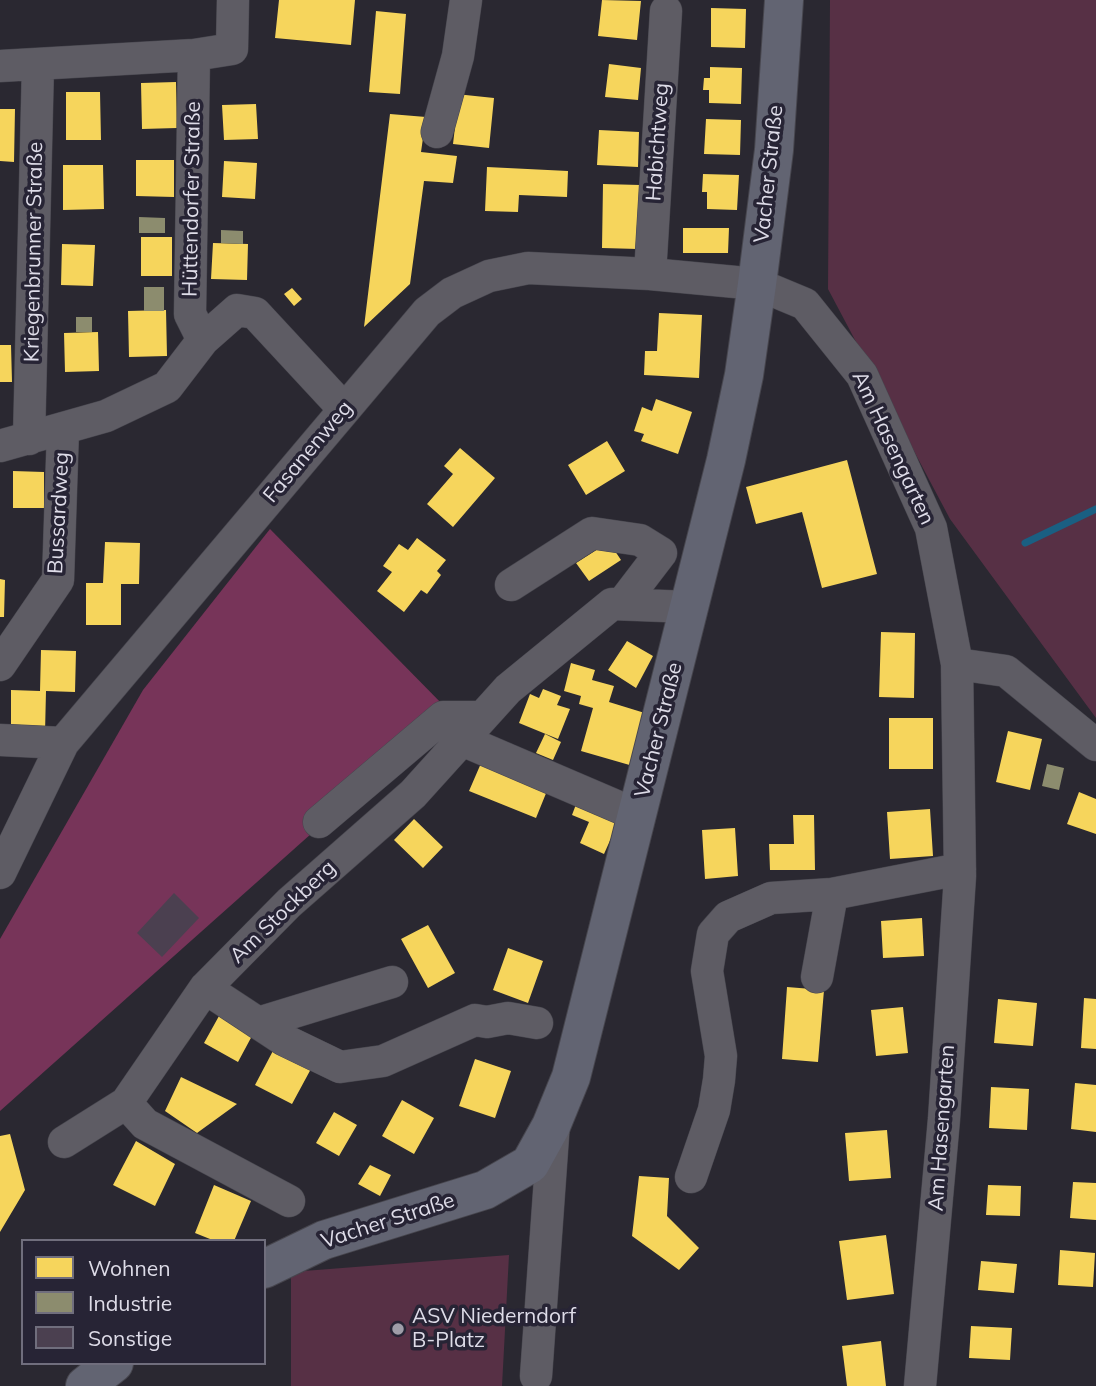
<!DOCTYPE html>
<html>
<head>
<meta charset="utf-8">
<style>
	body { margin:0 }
	#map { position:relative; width:1096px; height:1386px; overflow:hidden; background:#2a2831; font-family:Mulish,sans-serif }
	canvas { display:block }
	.legend { position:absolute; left:21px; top:1239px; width:245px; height:126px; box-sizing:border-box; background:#272435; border:2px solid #706e7d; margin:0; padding:9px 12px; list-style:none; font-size:21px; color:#dedce8 }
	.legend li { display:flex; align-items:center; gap:14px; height:35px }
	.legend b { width:35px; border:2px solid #706e7d }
</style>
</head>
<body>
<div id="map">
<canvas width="1096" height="1386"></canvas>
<ul class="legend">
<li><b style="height:19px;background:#f6d55c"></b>Wohnen</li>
<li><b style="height:19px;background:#8c8c6e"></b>Industrie</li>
<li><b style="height:19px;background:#4b4050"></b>Sonstige</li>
</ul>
</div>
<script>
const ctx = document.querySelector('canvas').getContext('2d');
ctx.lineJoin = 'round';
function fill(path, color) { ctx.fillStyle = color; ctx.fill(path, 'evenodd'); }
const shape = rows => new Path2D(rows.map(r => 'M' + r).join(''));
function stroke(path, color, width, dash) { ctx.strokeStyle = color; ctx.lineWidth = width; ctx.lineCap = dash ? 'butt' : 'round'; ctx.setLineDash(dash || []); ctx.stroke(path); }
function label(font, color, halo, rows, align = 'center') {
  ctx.font = font + ' Mulish,sans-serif'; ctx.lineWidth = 7; ctx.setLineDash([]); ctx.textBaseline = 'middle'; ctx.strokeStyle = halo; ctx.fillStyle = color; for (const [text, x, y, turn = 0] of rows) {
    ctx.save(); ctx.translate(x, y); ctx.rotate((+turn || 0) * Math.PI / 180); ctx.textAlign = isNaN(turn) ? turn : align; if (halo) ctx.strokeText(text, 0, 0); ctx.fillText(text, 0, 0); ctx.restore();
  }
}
fill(shape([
	[830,0,1096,0,1096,718,950,519,828,289],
	[509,1255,502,1386,291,1386,291,1272]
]), '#573045');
fill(shape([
	[270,529,449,711,0,1111,0,939,143,690]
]), '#773459');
fill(shape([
	[279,0,355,0,351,45,275,38],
	[602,0,641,1,637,40,598,36],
	[711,8,746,9,745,48,711,47],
	[376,11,406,14,400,94,369,92],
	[609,64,641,68,638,100,605,97],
	[710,67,742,68,741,104,709,103,709,90,703,90,704,78,710,78],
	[176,82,177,128,142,129,141,83],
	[66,92,100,92,101,140,66,140],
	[456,94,494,98,489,148,453,144,455,127,444,126],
	[256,104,258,139,224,140,222,105],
	[0,109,15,109,14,162,0,161],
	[390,114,426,117,421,152,457,156,453,183,424,181,410,284,364,327],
	[706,119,741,120,740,155,704,154],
	[599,130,639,132,638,167,597,165],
	[136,160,174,160,174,197,136,196],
	[224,161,257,163,255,199,222,197],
	[63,165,103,165,104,209,63,210],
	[487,167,568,171,567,197,519,195,518,212,485,211],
	[703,174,739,175,737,210,707,209,707,192,702,192],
	[603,184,640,185,638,249,602,248],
	[683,228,729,228,728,253,683,253],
	[141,237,172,237,172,276,141,276],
	[213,243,248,244,247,280,211,279],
	[62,244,95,245,93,286,61,285],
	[292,288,302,299,294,306,284,294],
	[166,310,167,356,129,357,128,311],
	[659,313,702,315,699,378,644,375,645,351,657,351],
	[98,332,99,371,65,372,64,333],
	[0,345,11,345,12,382,0,382],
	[656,399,692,412,678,454,641,441,644,434,634,431,642,407,652,411],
	[607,441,625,471,586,495,568,465],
	[460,448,495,478,453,527,427,504,453,474,444,466],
	[847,460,877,574,822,588,802,512,756,524,746,487],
	[13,471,44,472,44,508,13,508],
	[417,538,446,560,437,571,441,575,427,594,421,590,404,612,377,591,392,572,383,566,399,544,408,550],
	[105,542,140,543,139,584,121,584,121,625,86,625,86,583,103,583],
	[609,542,621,560,589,581,576,563],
	[0,579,5,580,4,617,0,617],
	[881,632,915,633,914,698,879,697],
	[627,641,653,656,636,688,608,670],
	[41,650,76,651,75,692,46,691,45,733,11,733,11,690,40,691],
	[571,663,595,670,592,680,614,686,609,702,648,714,633,766,581,751,593,708,579,704,581,696,564,691],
	[543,689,561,696,557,705,570,709,558,739,519,723,530,694,539,698],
	[889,718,933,718,933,769,889,769],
	[1008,731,1042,739,1030,790,996,782],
	[545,734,561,742,553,760,536,753],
	[485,754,551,781,536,818,469,791],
	[1079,792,1096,799,1096,834,1067,824],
	[578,799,620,818,604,854,580,843,589,822,572,815],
	[930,809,933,856,890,859,887,812],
	[793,815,814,815,815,870,770,870,769,844,794,844],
	[414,819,443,847,423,868,394,840],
	[735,828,738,876,705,879,702,830],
	[922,918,924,956,883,958,881,921],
	[428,925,455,973,428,988,401,939],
	[508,948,543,961,528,1003,493,990],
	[787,987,824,990,818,1062,782,1059],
	[1084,998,1096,999,1096,1049,1081,1048],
	[998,999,1037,1003,1033,1046,994,1043],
	[903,1007,908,1053,876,1056,871,1010],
	[219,1016,253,1034,238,1062,204,1043],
	[275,1047,312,1067,292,1104,255,1085],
	[475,1059,511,1071,495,1118,459,1106],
	[181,1077,237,1104,197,1133,165,1111],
	[1075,1083,1096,1085,1096,1132,1071,1129],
	[991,1087,1029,1089,1027,1130,989,1128],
	[402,1100,434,1118,414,1154,382,1136],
	[334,1112,357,1125,339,1156,316,1143],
	[887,1130,891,1178,849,1181,845,1133],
	[10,1134,25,1190,0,1232,0,1136],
	[136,1141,175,1164,155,1206,113,1185],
	[370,1165,391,1175,380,1196,358,1184],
	[639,1176,669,1178,667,1216,699,1248,679,1270,632,1236],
	[1073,1182,1096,1183,1096,1220,1070,1218],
	[214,1185,251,1201,234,1241,215,1241,195,1233],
	[988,1185,1021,1186,1020,1216,986,1215],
	[886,1235,894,1294,847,1300,839,1241],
	[1060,1250,1095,1253,1093,1287,1058,1285],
	[981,1261,1017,1264,1014,1293,978,1290],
	[971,1326,1012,1328,1010,1360,969,1358],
	[881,1341,886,1386,847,1386,842,1346]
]), '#f6d55c');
fill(shape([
	[139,217,165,218,165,233,139,233],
	[221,230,243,231,243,244,221,243],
	[144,287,164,287,164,311,144,311],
	[76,317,92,317,92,332,76,332],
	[1047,764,1064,768,1059,790,1042,786]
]), '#8c8c6e');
stroke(shape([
	[1025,543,1096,509]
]), '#1a5f82', 7);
fill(shape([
	[174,893,199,918,162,957,137,933]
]), '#4b4050');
const minor = shape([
	[194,55,190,314,203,340],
	[0,66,194,55,232,49,233,0],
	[437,132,458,56,466,0],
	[650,274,666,11],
	[29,439,38,64],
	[0,446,106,416,167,387,203,340,237,310,255,313,344,409],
	[511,585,592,533,640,540,661,553,622,604],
	[957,664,1006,671,1096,745],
	[0,665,58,580,63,429],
	[0,740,63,743],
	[462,740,637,815],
	[319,822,443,717,482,717],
	[0,873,63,743,427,312,452,293,489,276,528,268,650,274,757,284,805,304,862,375,931,528,957,664,960,876,944,1119,920,1386],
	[817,977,832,894],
	[205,988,284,1040,340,1067,383,1061,475,1020,487,1022,508,1018,537,1023],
	[258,1023,392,982],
	[126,1103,145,1124,289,1201],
	[64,1142,126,1103,205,988,289,903,413,794,508,689,612,604,690,607],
	[691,1177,714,1110,719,1080,721,1056,707,971,713,934,728,917,771,898,832,894,960,869],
	[536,1376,554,1122]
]);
const major = shape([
	[264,1269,324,1240,485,1190,530,1164,551,1126,571,1077,726,460,744,375,757,284,774,150,784,0],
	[85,1386,114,1363]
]);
stroke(minor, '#47464e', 33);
stroke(major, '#47464e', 40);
stroke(minor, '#5e5c64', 32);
stroke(major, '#626472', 38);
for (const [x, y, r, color] of [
	[398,1329,7,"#9f9da8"]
]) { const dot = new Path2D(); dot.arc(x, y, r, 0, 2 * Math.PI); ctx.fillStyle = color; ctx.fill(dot); stroke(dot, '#272435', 2.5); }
label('21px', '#dedce8', '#272435', [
	["Habichtweg",658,142,-86],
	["Vacher Straße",769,174,-84],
	["Hüttendorfer Straße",192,199,-89],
	["Kriegenbrunner Straße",34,252,-89],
	["Am Hasengarten",893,448,65],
	["Fasanenweg",308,452,-50],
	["Bussardweg",59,513,-87],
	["Vacher Straße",659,730,-76],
	["Am Stockberg",283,912,-44],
	["Am Hasengarten",942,1128,-86],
	["Vacher Straße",388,1221,-18]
]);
label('21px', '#dedce8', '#272435', [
	["ASV Niederndorf",412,1317],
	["B-Platz",412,1341]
], 'left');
</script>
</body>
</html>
